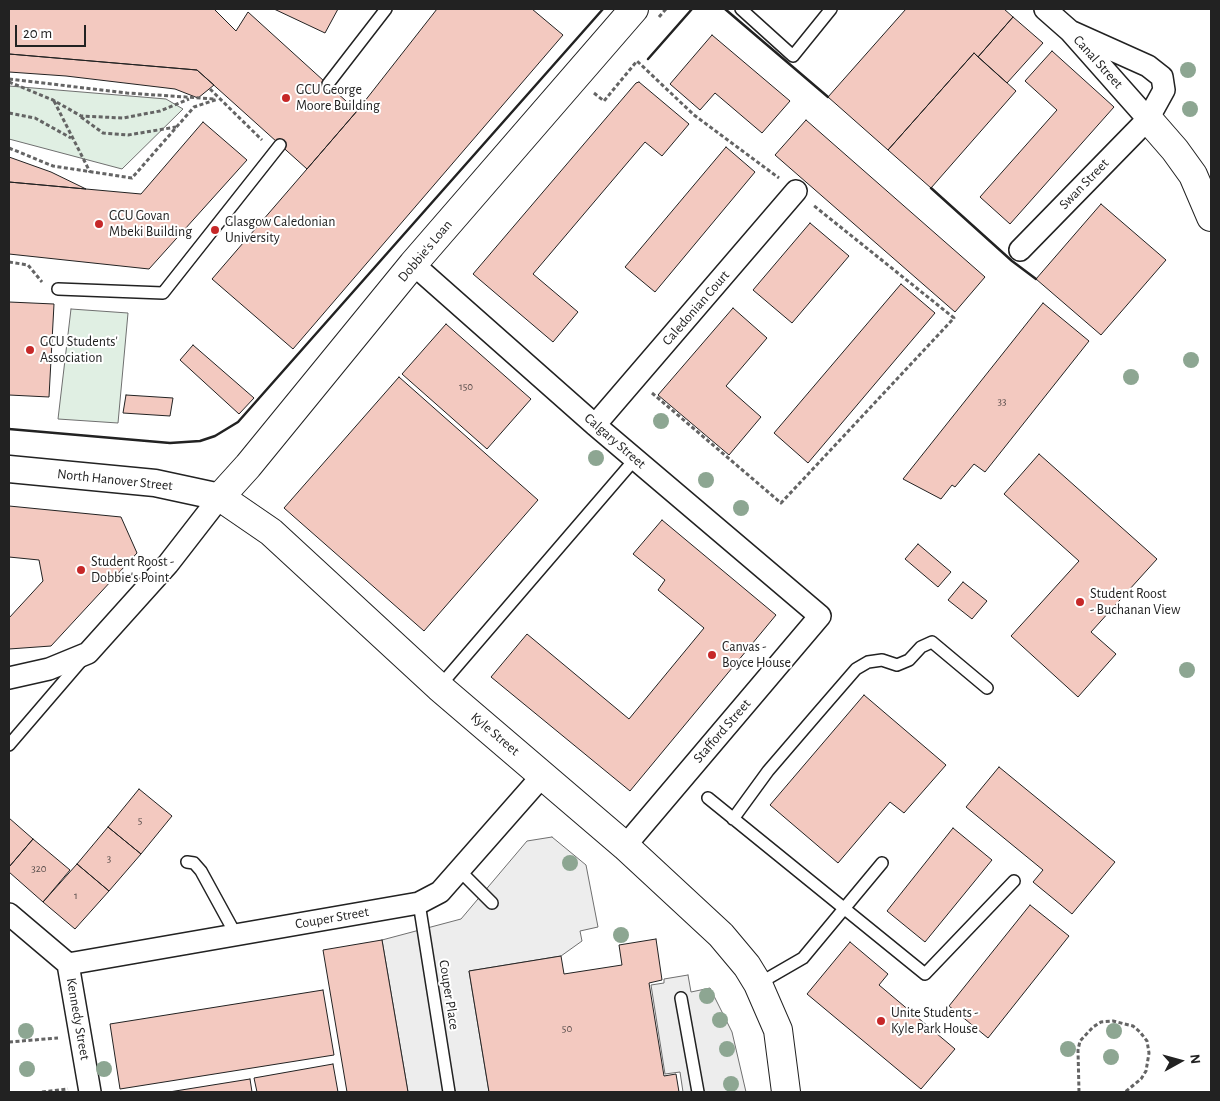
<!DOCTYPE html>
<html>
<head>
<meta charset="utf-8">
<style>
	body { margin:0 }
	#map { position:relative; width:1220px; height:1101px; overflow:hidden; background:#fff; font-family:"Alegreya Sans",sans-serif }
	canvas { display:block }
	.frame { position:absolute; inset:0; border:10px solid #222; pointer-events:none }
	.north { position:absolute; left:1155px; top:1036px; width:50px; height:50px; -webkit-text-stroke:4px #fff; paint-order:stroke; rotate:83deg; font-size:14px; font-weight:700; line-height:20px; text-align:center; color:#222 }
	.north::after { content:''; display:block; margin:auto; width:18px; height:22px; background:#222; clip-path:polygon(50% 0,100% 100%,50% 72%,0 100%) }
	.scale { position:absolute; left:15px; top:25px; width:71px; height:22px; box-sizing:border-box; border:2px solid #222; border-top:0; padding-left:6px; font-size:15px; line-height:18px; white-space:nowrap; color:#222; -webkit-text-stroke:4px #fff; paint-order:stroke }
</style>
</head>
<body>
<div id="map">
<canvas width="1220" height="1101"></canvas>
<div class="frame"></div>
<div class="north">N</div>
<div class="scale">20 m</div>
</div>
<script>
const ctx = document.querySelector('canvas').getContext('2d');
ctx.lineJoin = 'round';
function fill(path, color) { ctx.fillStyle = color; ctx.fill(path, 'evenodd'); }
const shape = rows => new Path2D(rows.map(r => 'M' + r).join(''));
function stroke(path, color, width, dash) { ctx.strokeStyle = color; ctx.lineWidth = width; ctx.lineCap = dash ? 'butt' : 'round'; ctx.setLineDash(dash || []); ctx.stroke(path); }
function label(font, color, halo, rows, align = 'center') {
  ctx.font = font + ' "Alegreya Sans",sans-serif'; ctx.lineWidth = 4; ctx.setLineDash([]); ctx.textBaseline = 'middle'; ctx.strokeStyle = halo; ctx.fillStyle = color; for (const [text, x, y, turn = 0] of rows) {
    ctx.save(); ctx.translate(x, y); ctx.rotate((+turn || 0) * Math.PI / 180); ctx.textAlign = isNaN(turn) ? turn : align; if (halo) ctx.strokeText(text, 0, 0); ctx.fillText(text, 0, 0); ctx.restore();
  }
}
const green = shape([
	[9,86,166,99,183,109,122,169,9,139,9,86],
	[71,309,128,313,118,423,58,419,71,309]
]);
fill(green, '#e0efe3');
stroke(green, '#6f6f6f', 1);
const parking = shape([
	[552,837,586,865,598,927,580,931,582,941,561,956,469,971,489,1092,408,1092,382,940,461,919,527,841,552,837],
	[688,975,691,992,710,988,732,1032,746,1092,683,1092,680,1072,665,1074,651,985,664,983,664,979,688,975]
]);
fill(parking, '#ededed');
stroke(parking, '#6f6f6f', 1);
const building = shape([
	[9,9,214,9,236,31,248,12,357,111,307,169,197,70,9,54,9,9],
	[274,9,338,9,325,33,274,9],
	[437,9,532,9,563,35,293,349,212,279,357,111,437,9],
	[906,9,1004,9,1013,17,978,57,974,53,888,150,828,97,906,9],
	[1013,17,1043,43,1007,83,978,57,1013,17],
	[712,35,790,101,762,133,715,93,700,110,670,84,712,35],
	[1052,51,1114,107,1010,224,980,197,1057,110,1025,81,1052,51],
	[974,53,1016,91,931,188,888,150,974,53],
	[9,54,197,70,214,85,198,98,175,89,66,76,9,72,9,54],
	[639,82,689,124,662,156,645,142,533,274,578,312,553,342,473,274,636,83,639,82],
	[806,120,985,277,955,312,775,155,806,120],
	[203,122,247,160,149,269,9,254,9,182,141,194,203,122],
	[726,147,755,172,655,292,625,267,726,147],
	[9,157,51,172,86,189,9,182,9,157],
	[1101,204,1166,260,1101,335,1036,279,1101,204],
	[810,223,849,256,792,323,753,290,810,223],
	[901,284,935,313,808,463,774,433,901,284],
	[9,302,54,304,49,397,9,395,9,302],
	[1043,303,1089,341,985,472,974,464,955,487,952,485,941,499,903,479,1043,303],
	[733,308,767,338,726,386,761,417,729,455,658,395,733,308],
	[446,324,531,399,487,449,402,374,446,324],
	[193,345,254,398,239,414,180,360,193,345],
	[399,377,538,500,424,631,284,508,399,377],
	[126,395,173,398,170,416,123,413,126,395],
	[1039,454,1157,559,1091,632,1116,654,1078,697,1011,636,1079,561,1004,494,1039,454],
	[9,506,121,517,137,553,51,646,9,649,9,618,43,581,39,560,9,557,9,506],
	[662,520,776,615,630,791,491,677,527,634,629,719,704,628,658,590,665,580,633,554,662,520],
	[918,544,951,572,938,587,905,559,918,544],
	[963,582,987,601,972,619,948,600,963,582],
	[864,695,946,765,904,813,890,802,838,863,770,805,864,695],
	[999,767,1115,862,1072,914,1033,882,1043,870,966,807,999,767],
	[139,789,172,816,141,854,108,827,139,789],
	[9,818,33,839,9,867,9,818],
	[108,827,141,854,109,891,77,864,108,827],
	[953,828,992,860,925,942,887,911,953,828],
	[33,839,70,870,43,902,9,872,9,867,33,839],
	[77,864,109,891,75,929,43,902,77,864],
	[1030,905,1069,936,988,1038,949,1006,1030,905],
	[656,939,662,980,649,983,664,1076,676,1074,679,1092,489,1092,469,971,561,956,564,974,622,965,619,945,656,939],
	[382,940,408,1092,347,1092,323,950,382,940],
	[850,942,888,974,879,985,955,1049,921,1089,807,994,850,942],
	[323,990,334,1055,120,1089,110,1024,323,990],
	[333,1064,338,1092,257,1092,254,1078,333,1064],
	[250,1079,252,1092,169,1092,250,1079]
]);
fill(building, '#f3c9c0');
stroke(building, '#222', 1);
const service = shape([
	[741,9,793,56,831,9],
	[328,84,386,9],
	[58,289,163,293,280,145],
	[439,687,635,459],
	[9,745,82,660],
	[708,798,925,974,1014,881],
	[733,819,768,771,817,714,856,669,868,662,882,660,897,665,909,660,921,647,932,642,987,688],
	[187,862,194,863,201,871,236,935],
	[459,870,492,903],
	[419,903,449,1092],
	[758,984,803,958,882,863],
	[681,998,698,1092]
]);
const minor = shape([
	[1045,9,1070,31,1148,119],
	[1020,250,1148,119,1164,90,1162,77,1148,66,1070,31],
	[413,264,595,425,820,616,625,846],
	[595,425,796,191],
	[9,678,49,669,88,653,168,564,220,497],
	[9,914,68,964,90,1092],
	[68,964,419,903,440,892,543,775]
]);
const tertiary = shape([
	[9,469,155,483,220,497]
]);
const primary = shape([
	[634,9,413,264,248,466,220,497,271,532,439,687,625,846,721,935,747,966,758,984,778,1030,786,1092]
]);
const motorway = shape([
	[1148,119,1175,150,1193,175,1211,217]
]);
stroke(service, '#222', 14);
stroke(minor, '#222', 24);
stroke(tertiary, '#222', 29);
stroke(primary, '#222', 30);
stroke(motorway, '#222', 30);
stroke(shape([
	[659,17,666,9],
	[9,79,127,93,215,99],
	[9,82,53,100,81,116,123,118,160,111,189,99],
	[210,89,262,140],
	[594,93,604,101,637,61,694,115,779,178],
	[54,101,90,172],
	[9,113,35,118,71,138],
	[81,117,103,133,128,135,176,127],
	[9,148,53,166,132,178,194,107,218,99],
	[9,262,28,265,42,282],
	[652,393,781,503,954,318,813,205],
	[9,1042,58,1038],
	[42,1092,68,1089],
	[1079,1092,1078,1050,1080,1041,1093,1027,1101,1022,1113,1021,1133,1026,1140,1032,1147,1041,1149,1053,1146,1071,1141,1079,1125,1092]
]), '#646464', 3, [4, 2.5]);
stroke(service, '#fff', 11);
stroke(minor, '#fff', 21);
stroke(tertiary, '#fff', 26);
stroke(primary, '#fff', 28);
stroke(motorway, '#fff', 28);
stroke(shape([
	[725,9,828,97],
	[648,59,692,9],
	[931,188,1012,261,1036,279],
	[9,429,170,443,200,441,215,436,238,422,603,9]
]), '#222', 2.5);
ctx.fillStyle = '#8da692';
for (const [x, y] of [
	[1188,70],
	[1190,109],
	[1191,360],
	[1131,377],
	[661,421],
	[596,458],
	[706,480],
	[741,508],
	[1187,670],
	[570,863],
	[621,935],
	[707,996],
	[720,1020],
	[26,1031],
	[1114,1031],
	[727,1049],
	[1068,1049],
	[1111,1057],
	[27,1069],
	[104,1069],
	[731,1084]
]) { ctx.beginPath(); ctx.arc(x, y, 8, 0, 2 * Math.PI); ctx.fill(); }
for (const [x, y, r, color] of [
	[286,98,5,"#c62828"],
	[99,224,5,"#c62828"],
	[215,230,5,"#c62828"],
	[30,350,5,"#c62828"],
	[81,570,5,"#c62828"],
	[1080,602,5,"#c62828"],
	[712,655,5,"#c62828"],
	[881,1021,5,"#c62828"]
]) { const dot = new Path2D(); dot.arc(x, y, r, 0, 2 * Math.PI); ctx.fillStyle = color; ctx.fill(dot); stroke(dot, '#fff', 2); }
label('11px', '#564c4a', null, [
	["150",466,387],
	["33",1002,402],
	["5",140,821],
	["3",109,859],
	["320",39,869],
	["1",76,896],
	["50",567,1029]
]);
label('14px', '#222', '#fff', [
	["Canal Street",1098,62,48],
	["Swan Street",1084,184,-46],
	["Dobbie's Loan",425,251,-50],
	["Caledonian Court",696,308,-49],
	["Calgary Street",615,441,41],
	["North Hanover Street",115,480,6],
	["Stafford Street",722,731,-49],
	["Kyle Street",495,734,40],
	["Couper Street",332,918,-10],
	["Couper Place",449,995,81],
	["Kennedy Street",78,1019,80]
]);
label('14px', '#222', '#fff', [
	["GCU George",296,90],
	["Moore Building",296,106],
	["GCU Govan",109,216],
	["Mbeki Building",109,232],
	["Glasgow Caledonian",225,222],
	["University",225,238],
	["GCU Students'",40,342],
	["Association",40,358],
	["Student Roost -",91,562],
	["Dobbie's Point",91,578],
	["Student Roost",1090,594],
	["- Buchanan View",1090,610],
	["Canvas -",722,647],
	["Boyce House",722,663],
	["Unite Students -",891,1013],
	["Kyle Park House",891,1029]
], 'left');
</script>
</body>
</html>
